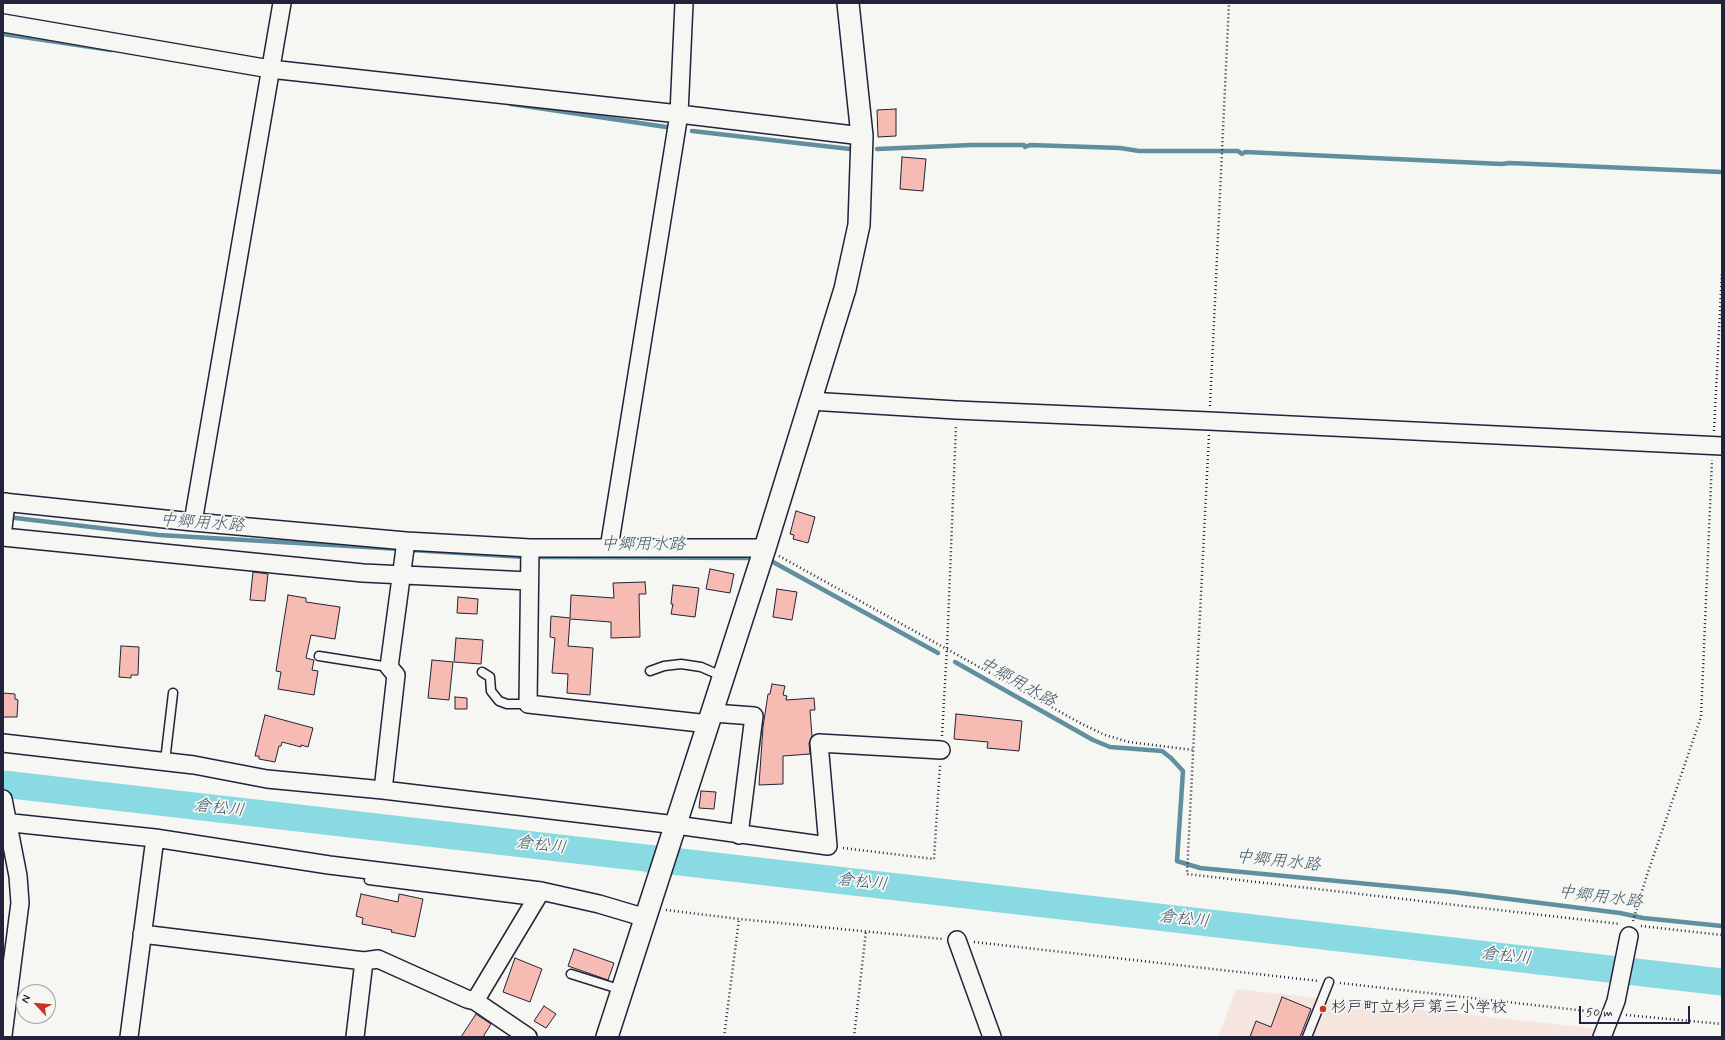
<!DOCTYPE html>
<html>
<head>
<meta charset="utf-8">
<style>
	body { margin:0 }
	#map { position:relative; width:1725px; height:1040px; overflow:hidden; background:#f6f6f2; font-family:Mynerve,sans-serif }
	canvas { display:block }
	.frame { position:absolute; inset:0; border:4px solid #22223b; pointer-events:none }
	.north { position:absolute; left:16px; top:984px; width:40px; height:40px; box-sizing:border-box; background:#f6f6f2; border:1px solid #a1a1a9; border-radius:50%; rotate:296deg; font-size:11px; font-weight:700; line-height:16px; text-align:center; color:#22223b }
	.north::after { content:''; display:block; margin:auto; width:14px; height:18px; background:#c8321e; clip-path:polygon(50% 0,100% 100%,50% 72%,0 100%) }
	.scale { position:absolute; left:1579px; top:1006px; width:111px; height:18px; box-sizing:border-box; border:2px solid #22223b; border-top:0; padding-left:5px; font-size:12px; line-height:14px; white-space:nowrap; color:#22223b; -webkit-text-stroke:3px #f6f6f2; paint-order:stroke }
</style>
</head>
<body>
<div id="map">
<canvas width="1725" height="1040"></canvas>
<div class="frame"></div>
<div class="north">N</div>
<div class="scale">50 m</div>
</div>
<script>
const ctx = document.querySelector('canvas').getContext('2d');
ctx.lineJoin = 'round';
function fill(path, color) { ctx.fillStyle = color; ctx.fill(path, 'evenodd'); }
const shape = rows => new Path2D(rows.map(r => 'M' + r).join(''));
function stroke(path, color, width, dash) { ctx.strokeStyle = color; ctx.lineWidth = width; ctx.lineCap = dash ? 'butt' : 'round'; ctx.setLineDash(dash || []); ctx.stroke(path); }
function label(font, color, halo, rows, align = 'center') {
  ctx.font = font + ' Mynerve,"Klee One",sans-serif'; ctx.lineWidth = 3.5; ctx.setLineDash([]); ctx.textBaseline = 'middle'; ctx.strokeStyle = halo; ctx.fillStyle = color; for (const [text, x, y, turn = 0] of rows) {
    ctx.save(); ctx.translate(x, y); ctx.rotate((+turn || 0) * Math.PI / 180); ctx.textAlign = isNaN(turn) ? turn : align; if (halo) ctx.strokeText(text, 0, 0); ctx.fillText(text, 0, 0); ctx.restore();
  }
}
fill(shape([
	[1236,989,1598,1029,1594,1037,1218,1037]
]), '#f6e4df');
stroke(shape([
	[3,34,111,50],
	[511,104,673,128],
	[692,131,850,149],
	[877,149,971,145,1024,145,1025,147,1030,145,1120,148,1139,151,1238,151,1242,154,1245,152,1502,164,1509,163,1722,172],
	[7,517,159,535,400,549],
	[411,550,524,557],
	[534,557,751,558],
	[773,562,938,653],
	[955,662,1093,740,1110,747,1162,751,1171,758,1183,771,1177,861,1200,868,1453,892,1620,913,1643,918,1722,926]
]), '#60909f', 4.5);
stroke(shape([
	[3,784,1722,982]
]), '#89dae2', 27);
const building = shape([
	[896,109,896,136,878,137,877,110,896,109],
	[902,157,926,159,923,191,900,189,902,157],
	[796,511,815,517,808,543,793,539,794,535,790,534,796,511],
	[710,569,734,574,730,593,706,589,710,569],
	[253,572,268,574,265,601,250,600,253,572],
	[645,582,646,594,639,594,640,637,611,638,611,622,570,619,568,646,593,648,590,695,567,693,568,674,552,673,555,638,550,637,551,616,570,618,571,595,614,598,613,583,645,582],
	[673,585,699,588,695,617,671,614,673,604,671,604,673,585],
	[777,589,797,592,792,620,773,617,777,589],
	[288,595,306,598,306,602,340,607,335,639,311,635,306,658,314,660,312,670,318,671,314,695,278,689,281,672,276,671,288,595],
	[458,597,478,599,477,614,457,613,458,597],
	[456,638,483,640,481,664,454,662,456,638],
	[121,646,139,647,138,675,131,675,131,678,119,677,121,646],
	[432,660,453,662,449,700,428,698,432,660],
	[772,684,785,686,783,695,787,696,786,700,814,698,815,710,810,710,812,736,809,743,810,754,783,756,783,784,759,785,763,727,768,694,770,694,772,684],
	[3,693,15,694,15,699,18,700,17,717,3,717,3,693],
	[455,697,467,698,467,709,455,709,455,697],
	[956,714,1022,721,1019,751,987,748,988,742,954,739,956,714],
	[265,715,313,728,308,747,301,745,301,747,282,742,281,746,279,746,275,762,259,759,259,756,255,756,265,715],
	[701,791,716,792,714,809,699,808,701,791],
	[361,894,398,902,399,894,423,899,415,937,391,932,392,930,362,924,363,918,356,916,361,894],
	[574,949,614,963,608,980,568,966,574,949],
	[515,958,542,969,530,1002,503,992,515,958],
	[1282,997,1311,1009,1300,1037,1250,1037,1256,1021,1271,1027,1282,997],
	[544,1006,556,1014,546,1028,534,1021,544,1006],
	[476,1014,491,1024,483,1037,461,1037,476,1014]
]);
fill(building, '#f6bbb3');
stroke(building, '#22223b', 1);
const service = shape([
	[319,656,389,667],
	[650,671,664,666,681,664,701,667,724,677],
	[482,672,490,677,491,691,499,701,507,704,528,704],
	[165,761,173,693],
	[369,880,534,901],
	[571,974,622,990],
	[1307,1037,1329,982]
]);
const minor = shape([
	[3,23,270,69,679,114,862,136],
	[810,401,956,410,1209,421,1722,446],
	[3,502,193,522,406,541,530,548,765,548],
	[193,522,282,3],
	[3,528,6,502],
	[3,537,363,573,529,581],
	[530,548,528,704,709,724],
	[609,548,679,114,684,3],
	[713,713,754,716,739,835],
	[3,743,194,765,267,779,383,790,676,825,828,846,819,743,941,750],
	[383,790,396,675,389,667,406,541],
	[3,799,18,876,20,903,3,1035],
	[3,822,155,838,329,865,541,891,599,904,646,918],
	[142,934,364,961],
	[957,940,992,1037],
	[475,1001,541,891],
	[129,1037,155,838],
	[355,1037,364,961,378,959,467,999,475,1001,528,1037],
	[1602,1037,1616,1001,1629,936]
]);
const tertiary = shape([
	[607,1037,765,548,845,289,859,225,862,136,848,3]
]);
stroke(service, '#22223b', 11);
stroke(minor, '#22223b', 20);
stroke(tertiary, '#22223b', 24);
stroke(shape([
	[1210,406,1229,3],
	[1714,431,1722,271],
	[1209,435,1187,874,1620,924],
	[779,556,1082,724,1105,735,1129,742,1193,750],
	[942,736,947,648,956,425],
	[843,848,934,859,940,765],
	[666,910,739,919,943,939],
	[1633,921,1646,878,1701,717,1712,460],
	[1641,926,1722,935],
	[974,942,1319,981],
	[1340,983,1595,1012],
	[1626,1015,1722,1024],
	[724,1037,739,919],
	[854,1037,866,931]
]), '#22223b', 2.5, [1, 3]);
stroke(service, '#f6f6f2', 8);
stroke(minor, '#f6f6f2', 17);
stroke(tertiary, '#f6f6f2', 21);
for (const [x, y, r, color] of [
	[1323,1009,4,"#c8321e"]
]) { const dot = new Path2D(); dot.arc(x, y, r, 0, 2 * Math.PI); ctx.fillStyle = color; ctx.fill(dot); stroke(dot, '#f6f6f2', 1.5); }
label('16px', '#22223b', '#f6f6f2', [
	["杉戸町立杉戸第三小学校",1331,1009]
], 'left');
label('italic 17px', '#41596d', '#f6f6f2', [
	["中郷用水路",202,524,4],
	["中郷用水路",643,545],
	["中郷用水路",1017,683,29],
	["倉松川",219,809,7],
	["倉松川",541,846,7],
	["中郷用水路",1278,862,6],
	["倉松川",862,883,7],
	["中郷用水路",1600,898,7],
	["倉松川",1184,920,7],
	["倉松川",1506,957,7]
]);
</script>
</body>
</html>
